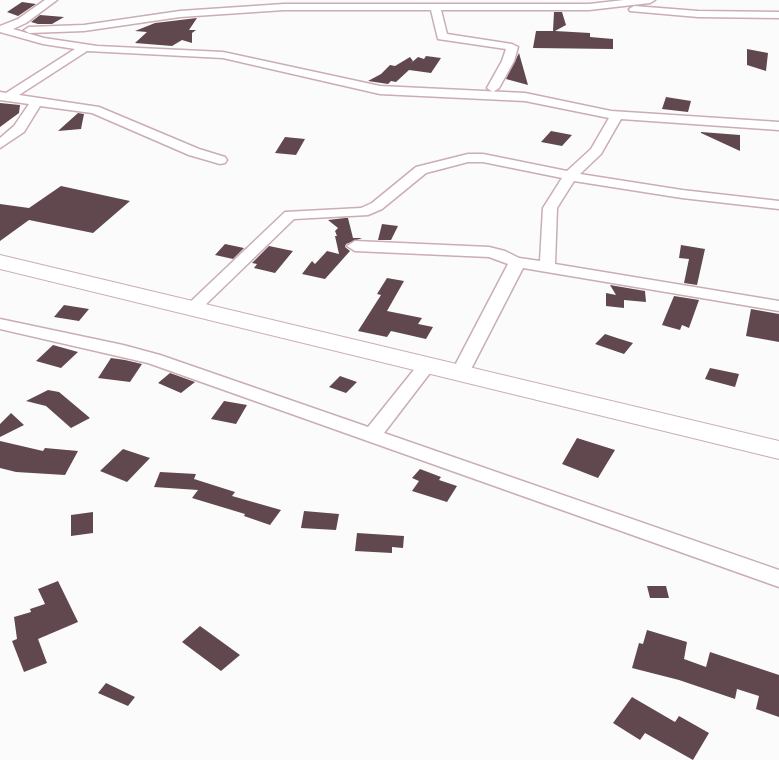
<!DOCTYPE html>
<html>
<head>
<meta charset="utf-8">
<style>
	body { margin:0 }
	canvas { display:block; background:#fbfbfb }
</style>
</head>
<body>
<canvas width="779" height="760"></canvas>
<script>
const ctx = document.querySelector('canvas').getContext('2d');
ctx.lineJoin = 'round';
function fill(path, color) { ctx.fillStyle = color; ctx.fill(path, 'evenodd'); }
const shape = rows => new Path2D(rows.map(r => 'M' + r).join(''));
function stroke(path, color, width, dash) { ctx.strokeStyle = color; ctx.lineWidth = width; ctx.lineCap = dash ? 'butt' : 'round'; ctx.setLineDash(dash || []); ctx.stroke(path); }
fill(shape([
	[22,2,36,4,18,16,7,12],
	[554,12,562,12,566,25,555,31,590,33,590,37,613,39,613,49,533,48,536,31,553,31],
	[40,15,64,17,52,24,38,24,31,22],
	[197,18,189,30,196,30,192,33,192,43,182,40,172,46,135,43,147,32,135,31,155,23],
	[747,49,768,53,766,71,747,65],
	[519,53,528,85,506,79],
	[426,56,441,58,431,73,409,70,396,82,391,81,388,84,368,81,381,74,390,65,395,66,410,57,413,61,410,64,418,57,424,59],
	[666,97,691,101,688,112,662,109],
	[0,103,20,105,19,113,0,127],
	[78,113,84,114,81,129,58,131],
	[551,131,572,135,562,146,541,142],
	[701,132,740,135,740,151,701,133],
	[285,137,305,139,296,155,275,153],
	[61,186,130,201,93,233,29,220,0,241,0,204,29,208],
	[345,218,348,218,353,238,362,238,346,244,345,247,350,251,325,279,302,274,312,261,315,264,327,251,339,254,335,236,337,236,335,231,338,228,328,220],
	[382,224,398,226,391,240,378,240],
	[225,244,244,248,233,259,215,255],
	[681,245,705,249,697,285,684,283,689,259,679,258],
	[269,246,293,251,275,273,254,268,257,264,252,263],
	[387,278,404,281,387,311,422,318,418,324,433,327,426,339,391,331,387,337,358,331,381,295,377,294],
	[610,285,645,291,646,302,624,300,624,308,606,306,606,293,616,295],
	[674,296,699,300,689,328,682,325,680,330,662,325],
	[64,305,89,309,79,321,54,317],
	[751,309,779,314,779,342,746,336],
	[605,334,617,338,633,343,624,354,595,344],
	[53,345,78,352,61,368,36,361],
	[111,358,125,360,142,364,130,382,98,378],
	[710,368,739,374,735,387,705,379],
	[170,373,195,382,181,393,158,383],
	[340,376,357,382,346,393,329,387],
	[48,390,59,392,90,418,71,428,46,406,26,401],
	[224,401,247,405,236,424,211,419],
	[11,413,24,425,0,437,0,424],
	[577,438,615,450,598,478,562,464],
	[0,441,43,451,45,448,78,451,65,475,16,472,0,468],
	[123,449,150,458,127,482,100,471],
	[420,469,441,477,439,480,457,486,447,502,412,491,419,481,412,478],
	[160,472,196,474,194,479,235,492,232,496,281,510,270,525,244,516,245,514,192,498,198,490,154,487],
	[304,511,339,514,336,530,301,528],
	[93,512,93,533,71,536,71,515],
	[357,533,404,536,403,548,392,547,392,553,355,551],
	[58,581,78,622,38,639,47,663,24,672,12,641,17,639,14,617,31,612,30,609,45,604,38,589],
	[647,586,666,586,669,598,650,598],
	[200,626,240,655,221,671,182,642],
	[647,630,687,642,684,659,706,667,710,652,779,675,779,717,756,709,759,696,737,689,735,699,679,680,632,668,639,643,643,644],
	[106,683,135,697,128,706,98,693],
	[632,697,675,722,679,716,709,733,693,760,645,733,640,740,613,723]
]), '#60484e');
const minor = shape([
	[45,0,57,0,26,23,13,29,44,38,97,46,223,52,380,86,525,93,611,111,779,122,779,130,621,119,601,154,580,174,682,190,779,201,779,209,682,198,574,181,557,208,555,264,779,301,779,311,523,268,469,373,466,377,460,378,454,377,451,373,508,264,489,257,355,251,347,246,355,241,489,247,505,251,519,258,540,261,543,208,562,178,483,162,468,162,426,173,382,209,368,215,294,219,199,311,187,311,185,308,187,305,285,212,361,208,372,203,416,167,468,154,483,154,567,171,591,149,609,118,525,101,380,94,223,58,87,51,19,95,99,107,199,149,225,157,227,160,225,163,220,164,189,155,92,113,40,106,24,132,0,148,0,138,14,126,29,104,0,100,0,92,6,93,75,49,43,44,0,32,0,26,18,19,45,0],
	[624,0,655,0,650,3,589,10,441,10,447,34,512,44,518,47,514,61,499,88,493,92,487,88,502,61,506,49,438,39,431,10,284,10,180,17,84,31,29,33,24,30,29,27,84,25,180,11,284,4,589,4,624,0],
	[634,6,698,11,779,12,779,18,698,17,630,11,629,9,634,6],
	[0,319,123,345,160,355,368,427,421,361,433,361,436,365,433,369,384,433,779,570,779,587,148,363,0,329,0,319]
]);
const secondary = shape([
	[0,255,779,441,779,459,0,269,0,255]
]);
stroke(minor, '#caadb5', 3);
stroke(secondary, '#caadb5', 2);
fill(minor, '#fff');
fill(secondary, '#fff');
</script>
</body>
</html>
